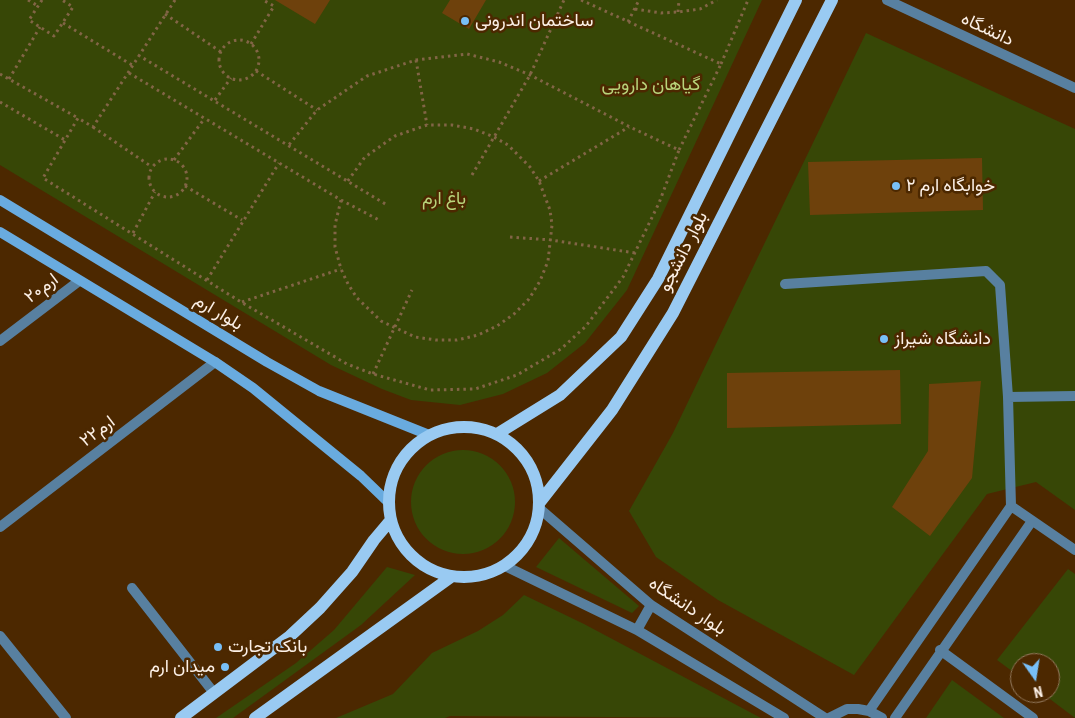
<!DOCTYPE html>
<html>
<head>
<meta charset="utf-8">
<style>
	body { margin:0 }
	#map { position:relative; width:1075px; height:718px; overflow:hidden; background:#4c2800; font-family:"Roboto Condensed",sans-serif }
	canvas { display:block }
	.north { position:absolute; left:1010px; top:653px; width:50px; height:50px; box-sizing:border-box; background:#4c2800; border:1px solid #92785c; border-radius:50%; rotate:167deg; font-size:14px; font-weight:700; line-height:20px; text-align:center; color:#fcf0e6 }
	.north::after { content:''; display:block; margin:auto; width:18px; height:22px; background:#78bff7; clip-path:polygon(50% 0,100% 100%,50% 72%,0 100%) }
</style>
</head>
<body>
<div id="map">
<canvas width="1075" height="718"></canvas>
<div class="north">N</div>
</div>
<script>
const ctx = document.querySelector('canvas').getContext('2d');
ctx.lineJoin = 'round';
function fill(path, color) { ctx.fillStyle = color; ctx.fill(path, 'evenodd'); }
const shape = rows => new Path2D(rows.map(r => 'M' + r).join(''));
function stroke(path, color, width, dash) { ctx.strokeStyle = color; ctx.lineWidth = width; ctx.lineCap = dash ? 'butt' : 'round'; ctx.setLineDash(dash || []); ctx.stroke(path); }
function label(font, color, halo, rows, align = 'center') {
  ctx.font = font + ' "Roboto Condensed",Vazirmatn,sans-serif'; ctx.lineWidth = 5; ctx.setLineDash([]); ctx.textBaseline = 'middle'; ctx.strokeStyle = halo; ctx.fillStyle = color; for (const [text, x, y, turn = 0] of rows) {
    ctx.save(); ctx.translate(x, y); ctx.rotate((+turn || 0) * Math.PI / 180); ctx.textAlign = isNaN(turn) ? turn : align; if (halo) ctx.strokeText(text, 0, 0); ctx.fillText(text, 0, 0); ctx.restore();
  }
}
fill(shape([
	[0,0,762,0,627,290,585,343,547,373,503,394,460,405,411,400,382,389,331,365,0,165],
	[866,33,1075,129,1075,510,1036,482,987,494,854,675,718,600,656,557,629,511,673,433],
	'411 502a52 52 0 1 1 104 0a52 52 0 1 1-104 0Z',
	[559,538,639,606,632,613,536,567],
	[387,567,415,575,361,625,233,718,216,718,296,663,334,630],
	[1068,569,1075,574,1075,718,1042,693,1050,693,1050,663,1020,663,1020,677,997,660],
	[524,595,584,624,761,718,450,716,445,718,336,718,393,694,432,653,478,631,503,615],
	[952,680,1004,718,926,718]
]), '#374706');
fill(shape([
	[275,0,330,0,315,24],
	[450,0,486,0,469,29,442,13],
	[982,158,983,210,810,215,808,162],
	[900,370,901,424,727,428,727,373],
	[981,381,972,478,930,536,892,507,928,451,929,384]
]), '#6e410c');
stroke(shape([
	[28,0,38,6],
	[42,0,29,20,54,36,73,7,62,0],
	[175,0,93,127,78,118,43,178,241,302,347,364,373,374,430,390,475,389,517,375,561,349,586,326,623,277,659,203,679,150,630,127,530,75,499,62,467,54,416,60,367,76,317,110,288,146],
	[581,0,721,64,679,150],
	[635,9,661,13,678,12,700,9,717,0],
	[678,12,679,0],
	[165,14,221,52],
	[628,22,639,0],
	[63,23,132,65],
	'219 60a20 20 0 1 1 40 0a20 20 0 1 1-40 0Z',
	[251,44,274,6,263,0],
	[138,55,387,205],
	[416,60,427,125],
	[721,64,748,0],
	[256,71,317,110],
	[129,73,341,200,381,221],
	[0,74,78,118],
	[9,79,40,27],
	[215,100,231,78],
	[0,102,65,140],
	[93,127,152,167],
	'149 178a19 19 0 1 1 38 0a19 19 0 1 1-38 0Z',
	[174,160,204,119],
	[472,175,530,75,564,0],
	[539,181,629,127],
	[185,186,242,220],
	[341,200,335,225,335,247,341,269,348,284,357,298,381,321,415,337,436,340,457,340,478,335,497,326,514,314,529,299,540,281,548,261,552,225,550,210,539,181,530,167,508,145,494,137,474,129,452,125,427,125,395,136,365,157,347,182],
	[133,233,155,192],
	[510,237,551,240,635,253],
	[207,280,279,163],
	[242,302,341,269],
	[373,374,412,290]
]), '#826546', 3, [2.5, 4]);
stroke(shape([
	[785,284,986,271,1000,285,1008,397,1011,506],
	[0,341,79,281],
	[1008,397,1075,396],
	[1011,506,1075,550],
	[540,509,651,605,825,718],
	[0,527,215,362],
	[505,566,637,630,784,718],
	[132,588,214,693],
	[637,630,651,605],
	[0,636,66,718],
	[940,650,1033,718],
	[869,711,1011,506],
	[829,718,847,709,858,709,869,711,882,718],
	[895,718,1032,521]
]), '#5880a0', 10);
stroke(shape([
	[887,0,1075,88]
]), '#5880a0', 10);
stroke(shape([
	[0,200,267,362,319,391,429,435],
	[0,232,215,362,253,388,361,476,388,502]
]), '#69abdf', 10);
stroke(shape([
	'389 502a75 75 0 1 1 150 0a75 75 0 1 1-150 0Z',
	[497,434,560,395,621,337,658,279,796,0],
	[540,502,612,410,673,313,832,0],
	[181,718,290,636,320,608,352,572,374,540,390,521],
	[255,718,451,577]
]), '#99caf2', 12);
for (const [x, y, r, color] of [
	[465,21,5,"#78bff7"],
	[896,186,5,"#78bff7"],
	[884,339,5,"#78bff7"],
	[218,647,5,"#78bff7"],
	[225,667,5,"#78bff7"]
]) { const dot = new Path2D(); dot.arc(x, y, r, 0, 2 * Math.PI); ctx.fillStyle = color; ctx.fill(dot); stroke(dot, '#4c2800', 2); }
label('18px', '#fcf0e6', '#4c2800', [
	["ساختمان اندرونی",475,21],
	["خوابگاه ارم ۲",906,186],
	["دانشگاه شیراز",894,339],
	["بانک تجارت",228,647],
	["میدان ارم",215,667,"right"]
], 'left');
label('18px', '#fcf0e6', '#4c2800', [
	["دانشگاه",987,30,25],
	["بلوار دانشجو",684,252,-63],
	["ارم۲۰",42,289,-37],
	["بلوار ارم",218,313,31],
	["ارم۲۲",98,432,-37],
	["بلوار دانشگاه",687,607,34]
]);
label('18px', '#b8d47b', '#4c2800', [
	["گیاهان دارویی",651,85],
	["باغ ارم",444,199]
]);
</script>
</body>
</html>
